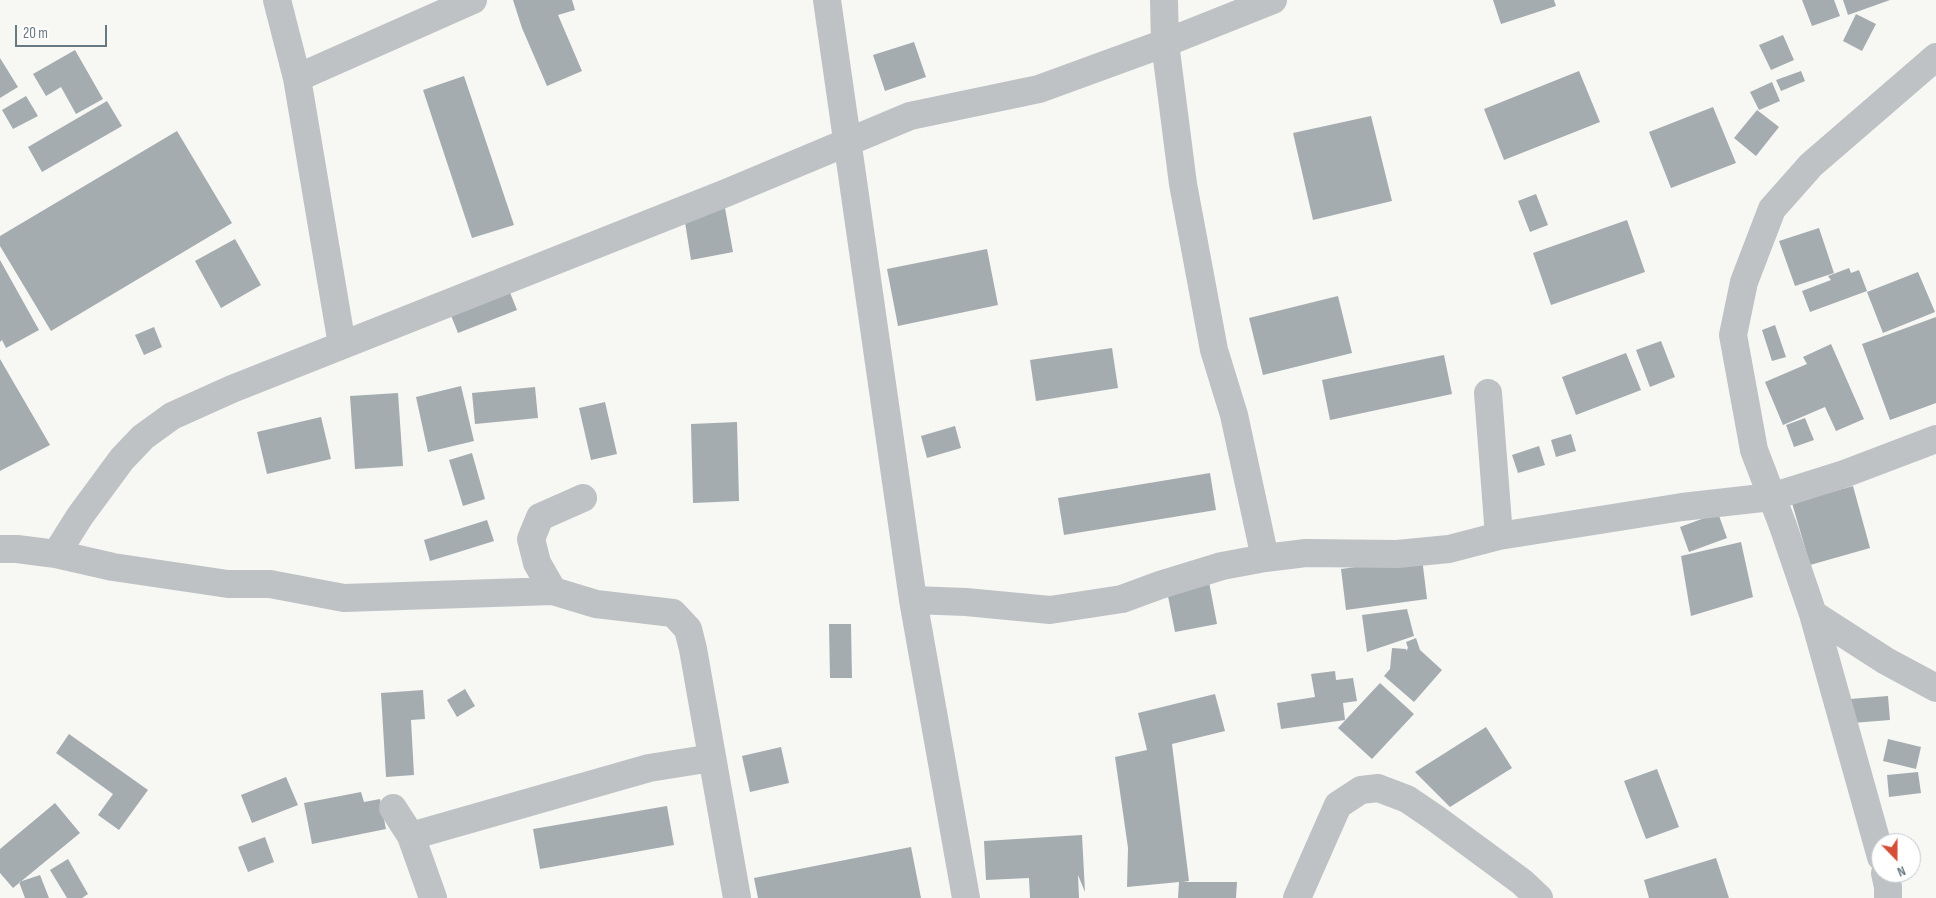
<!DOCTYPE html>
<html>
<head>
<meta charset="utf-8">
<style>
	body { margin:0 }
	#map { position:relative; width:1936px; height:898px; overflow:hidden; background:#f7f7f4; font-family:"Sofia Sans Condensed",sans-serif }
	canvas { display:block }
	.north { position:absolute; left:1871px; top:833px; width:50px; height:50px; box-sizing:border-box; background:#fff; border:1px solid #c3c9cd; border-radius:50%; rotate:158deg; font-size:14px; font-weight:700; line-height:20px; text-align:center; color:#697982 }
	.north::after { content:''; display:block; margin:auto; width:18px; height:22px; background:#d44f37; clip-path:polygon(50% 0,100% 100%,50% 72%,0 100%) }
	.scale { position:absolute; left:15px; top:25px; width:92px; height:22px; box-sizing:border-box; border:2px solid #697982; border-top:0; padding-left:6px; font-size:15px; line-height:18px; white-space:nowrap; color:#697982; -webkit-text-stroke:4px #fff; paint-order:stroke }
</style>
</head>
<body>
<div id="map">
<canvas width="1936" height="898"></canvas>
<div class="north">N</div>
<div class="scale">20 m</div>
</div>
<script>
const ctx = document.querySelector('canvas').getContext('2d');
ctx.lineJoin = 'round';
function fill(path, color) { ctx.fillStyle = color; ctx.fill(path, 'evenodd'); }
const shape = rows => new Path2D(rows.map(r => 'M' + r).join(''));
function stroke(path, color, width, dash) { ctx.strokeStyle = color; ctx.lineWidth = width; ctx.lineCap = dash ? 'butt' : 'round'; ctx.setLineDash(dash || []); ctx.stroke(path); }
fill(shape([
	[513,0,572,0,575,10,558,15,582,71,547,86,522,28],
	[1493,0,1554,0,1556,6,1501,24],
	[1802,0,1834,0,1840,16,1812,26],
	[1843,0,1890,0,1848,15],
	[1856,14,1876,24,1862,51,1843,41],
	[1783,35,1794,60,1771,70,1759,45],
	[914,42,926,77,885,91,873,55],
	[75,50,103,99,76,114,61,87,46,96,33,74],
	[0,58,18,87,0,98],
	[1579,71,1600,122,1504,160,1484,109],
	[1801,71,1805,81,1781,91,1776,80],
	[464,76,514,225,472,238,423,90],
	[1772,82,1780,101,1759,110,1750,92],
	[26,96,38,116,13,129,2,110],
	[107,101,122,126,42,172,28,147],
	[1713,107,1736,163,1671,188,1649,132],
	[1757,110,1779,127,1756,156,1734,138],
	[1371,116,1392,201,1313,220,1293,133],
	[177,131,232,223,51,331,0,246,0,236],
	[1536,194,1548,225,1530,232,1518,201],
	[725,208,733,252,691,260,684,216],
	[1627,220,1645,272,1551,305,1533,253],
	[1819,228,1834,273,1795,286,1779,241],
	[235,239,261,285,221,308,195,261],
	[987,249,998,305,898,326,887,269],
	[0,260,39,330,6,348,2,340,0,342],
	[1849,268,1851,273,1859,270,1867,291,1810,312,1802,291,1831,280,1828,276],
	[1918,272,1935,312,1883,333,1867,292],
	[507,285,517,310,458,333,448,308],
	[1338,296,1352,353,1263,375,1249,318],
	[1936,317,1936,403,1890,420,1862,344],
	[1775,325,1786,357,1772,361,1762,330],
	[154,327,162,347,144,355,135,335],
	[1661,341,1675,377,1650,387,1636,350],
	[1831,344,1864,419,1836,431,1825,407,1783,425,1765,382,1807,364,1803,357],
	[1112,348,1118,388,1036,401,1030,360],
	[1626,353,1641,390,1576,415,1562,377],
	[1444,355,1452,394,1330,420,1322,380],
	[0,359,50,445,0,471],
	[461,386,474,441,428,452,416,397],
	[535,387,538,418,475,424,472,393],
	[398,393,403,466,355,469,350,396],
	[605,402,617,454,591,460,579,408],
	[321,417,331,459,267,474,257,432],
	[1805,418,1814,440,1794,447,1786,425],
	[737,422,739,501,693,503,691,424],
	[955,426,961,448,927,458,921,436],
	[1571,434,1576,451,1556,457,1551,440],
	[1539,446,1545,465,1518,473,1512,455],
	[472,453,485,499,463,506,449,460],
	[1210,473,1216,510,1064,535,1058,498],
	[1853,486,1870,548,1810,565,1792,503],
	[1718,513,1727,538,1689,552,1680,527],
	[487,520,494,541,430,561,424,540],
	[1741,542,1753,597,1691,616,1681,556],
	[1422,558,1427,599,1346,610,1341,569],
	[1209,582,1217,624,1175,632,1167,591],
	[1407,609,1414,636,1367,652,1362,615],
	[829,624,851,624,852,678,830,678],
	[1416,638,1420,650,1442,670,1414,702,1384,676,1390,669,1392,648,1406,649,1406,651,1408,648,1406,642],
	[1335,671,1336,680,1353,678,1357,701,1343,703,1345,720,1281,729,1277,703,1315,697,1311,674],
	[1380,683,1414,714,1372,759,1338,728],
	[465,689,475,706,457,717,447,700],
	[423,690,425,719,411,720,414,775,386,777,381,693],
	[1215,694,1225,731,1172,744,1189,881,1183,882,1237,882,1236,898,1178,898,1179,882,1127,887,1128,848,1115,757,1147,750,1138,713],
	[1888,696,1890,720,1852,723,1850,699],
	[1486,727,1512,768,1450,807,1415,772],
	[69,734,148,790,119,830,98,815,113,794,56,753],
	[1888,739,1921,747,1916,769,1883,761],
	[781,747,789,783,750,792,742,756],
	[1657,769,1679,827,1646,839,1624,781],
	[1918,772,1921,793,1889,797,1887,775],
	[286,777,298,805,252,823,241,795],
	[361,792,364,802,380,799,386,829,312,844,304,803],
	[55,803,80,833,13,888,0,873,0,849],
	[667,806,674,845,540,869,533,829],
	[1082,835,1085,892,1078,875,1079,898,1030,898,1029,878,986,880,984,841],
	[265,837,274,862,248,872,238,847],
	[911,847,921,898,758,898,754,878],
	[1716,858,1729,898,1649,898,1644,880],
	[68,859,88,894,82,898,67,898,50,870],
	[40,875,49,898,25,898,19,882]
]), '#a4acb0');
stroke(shape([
	[277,0,297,78,342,345],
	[827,0,913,600,966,898],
	[1164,0,1165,43,1183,184,1214,350,1234,415,1265,558],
	[297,78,473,0],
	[1488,393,1499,536],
	[0,549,17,549,56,554,113,567,228,584,270,584,344,598,553,591,537,563,531,539,540,517,583,498],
	[56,554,80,516,122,459,143,437,172,416,232,389,726,193,910,116,1039,89,1165,43,1273,0],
	[553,591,596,604,673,613,688,629,693,649,737,898],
	[913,600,966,602,1050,610,1122,599,1160,585,1222,566,1265,558,1306,553,1397,554,1449,549,1499,536,1682,507,1771,497,1844,474,1936,439],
	[1813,614,1886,661,1936,688],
	[393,808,411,836,649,768,712,758],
	[411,836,433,898],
	[1881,857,1813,614,1783,526,1754,450,1733,335,1744,282,1772,209,1811,165,1936,57],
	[1885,873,1888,887,1888,898],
	[1297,898,1338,805,1361,790,1378,788,1407,799,1435,818,1522,882,1539,898]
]), '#bec2c5', 28);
</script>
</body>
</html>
